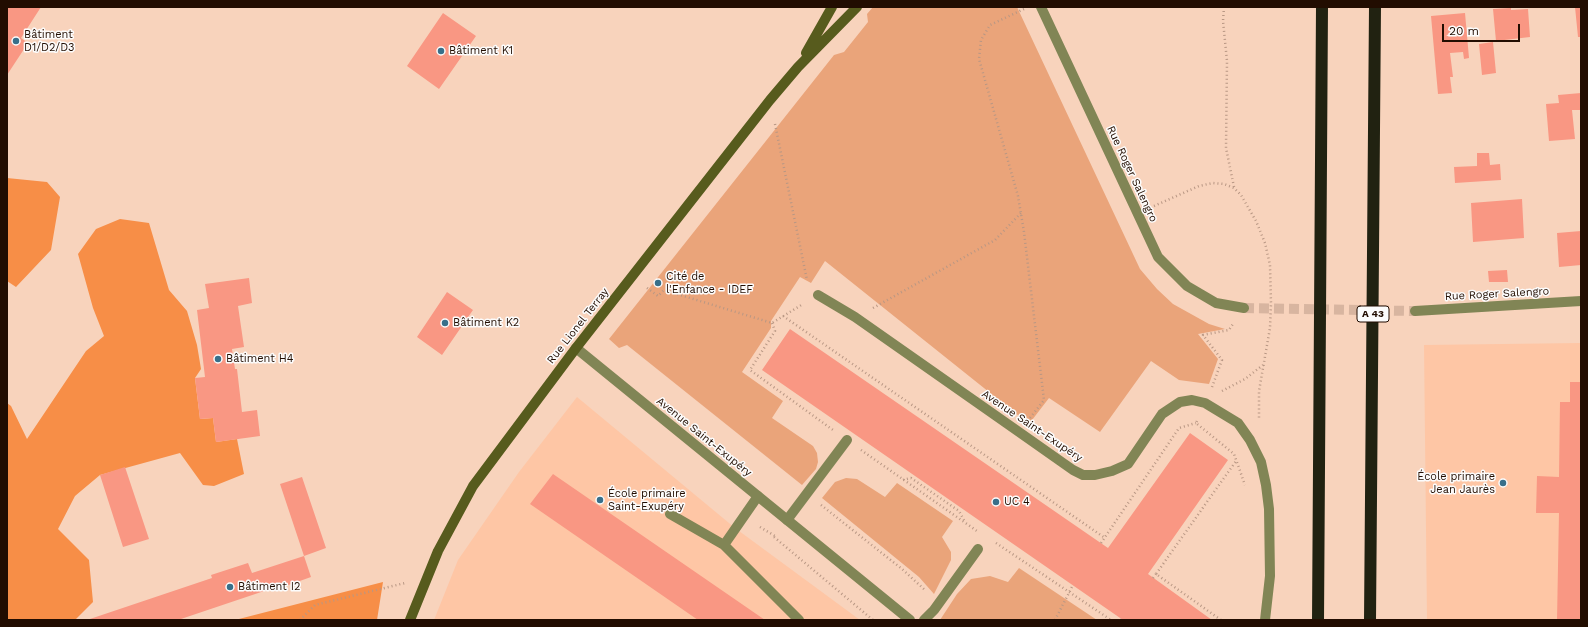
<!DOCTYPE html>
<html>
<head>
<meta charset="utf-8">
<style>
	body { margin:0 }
	#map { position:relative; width:1588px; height:627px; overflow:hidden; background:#f8d3bc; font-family:"Work Sans",sans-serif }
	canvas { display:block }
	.frame { position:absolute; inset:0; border:8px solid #220d01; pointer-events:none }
	.scale { position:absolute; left:1442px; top:24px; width:78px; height:18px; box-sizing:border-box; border:2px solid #220d01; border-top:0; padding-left:5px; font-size:12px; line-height:14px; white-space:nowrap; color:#220d01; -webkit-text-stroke:3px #fcfcfc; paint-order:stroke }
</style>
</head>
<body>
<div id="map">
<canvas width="1588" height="627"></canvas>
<div class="frame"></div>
<div class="scale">20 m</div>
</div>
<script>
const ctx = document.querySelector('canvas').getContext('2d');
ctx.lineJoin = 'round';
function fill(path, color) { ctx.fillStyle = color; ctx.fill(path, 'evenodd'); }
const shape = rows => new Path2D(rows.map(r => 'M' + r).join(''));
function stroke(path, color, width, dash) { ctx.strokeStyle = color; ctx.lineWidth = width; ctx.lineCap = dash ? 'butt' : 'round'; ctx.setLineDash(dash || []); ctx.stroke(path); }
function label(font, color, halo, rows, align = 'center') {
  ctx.font = font + ' "Work Sans",sans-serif'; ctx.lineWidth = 3; ctx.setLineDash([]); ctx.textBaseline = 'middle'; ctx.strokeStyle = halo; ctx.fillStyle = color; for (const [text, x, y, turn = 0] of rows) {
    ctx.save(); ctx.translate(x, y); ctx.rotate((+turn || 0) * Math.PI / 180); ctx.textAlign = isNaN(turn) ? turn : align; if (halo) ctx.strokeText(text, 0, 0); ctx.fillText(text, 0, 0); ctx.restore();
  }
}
fill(shape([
	[1581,343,1581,620,1427,620,1424,345],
	[577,397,735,528,860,620,434,620,458,560,519,472]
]), '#fec6a5');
fill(shape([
	[873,7,1017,7,1140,269,1157,289,1173,304,1209,324,1225,329,1198,334,1218,359,1209,384,1179,380,1151,361,1100,432,1049,398,1029,424,825,261,811,283,800,277,771,321,771,328,742,372,783,401,772,418,813,446,817,453,818,462,816,469,802,485,627,345,619,348,609,339,834,55,844,52,868,22,867,14],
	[846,478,857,479,885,497,897,483,953,521,942,537,951,552,951,560,934,594,919,577,822,498,835,482],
	[1019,568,1097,620,940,620,957,594,971,579,990,576,1008,582]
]), '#eaa47a');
fill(shape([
	[7,178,47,182,60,197,51,250,16,287,7,281],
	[120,219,149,223,169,290,187,311,197,345,201,369,195,378,200,419,213,418,216,442,237,439,244,474,214,486,203,485,180,453,100,475,75,496,58,529,89,560,93,602,75,620,7,620,7,403,11,406,27,439,86,351,104,336,93,308,78,254,96,229],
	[383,582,377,620,235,620]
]), '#f78e47');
fill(shape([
	[7,7,41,7,21,38,28,43,7,75],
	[1575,7,1581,7,1581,37,1578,37],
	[1511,8,1511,10,1528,9,1530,37,1496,41,1493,9],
	[443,13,476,36,439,89,407,66],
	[1465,13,1469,58,1464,59,1463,52,1450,53,1453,77,1450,77,1452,93,1438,94,1431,16],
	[1493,42,1496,73,1482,75,1479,44],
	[1581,93,1581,110,1572,110,1575,139,1549,141,1546,104,1559,103,1558,95],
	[1477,153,1489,153,1490,165,1500,164,1501,180,1455,183,1454,167,1477,166],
	[1522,199,1524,238,1473,242,1471,203],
	[1581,231,1581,265,1559,267,1557,233],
	[1507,270,1508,282,1489,282,1488,271],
	[249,278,252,303,238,306,244,347,232,349,235,369,237,369,242,412,257,410,260,436,216,442,213,418,200,419,195,378,205,377,197,310,209,308,205,284],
	[447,292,473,310,442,355,417,337],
	[790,329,1108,548,1190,433,1228,460,1148,574,1212,620,1123,620,762,370],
	[1570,382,1581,382,1581,620,1557,620,1559,513,1536,513,1537,476,1559,477,1560,402,1570,402],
	[125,467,149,539,123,547,100,475],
	[553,474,765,620,698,620,530,504],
	[302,477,326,548,304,556,280,484],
	[304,556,311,577,280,588,279,586,178,620,87,620,212,578,211,575,248,563,252,573]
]), '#f99783');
stroke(shape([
	[1244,308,1415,311]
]), '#d8b5a0', 10, [10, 5]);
stroke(shape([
	[1224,7,1223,21,1227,61,1226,148,1234,187],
	[1024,9,990,25,981,40,979,59,1018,196,1024,232,1044,400,1030,418],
	[775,124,807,280],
	[1154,206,1199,186,1213,183,1224,184,1234,188,1241,195,1256,221,1265,243,1270,265,1271,303,1270,328,1259,391,1259,420],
	[647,288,658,296,664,290,772,323,803,304],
	[873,308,995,240,1021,213],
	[783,316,1105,538],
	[772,323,775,331,750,370,833,430],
	[1212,387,1222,360,1203,335,1229,330,1233,324],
	[1222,391,1245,379,1263,365],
	[1197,421,1196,423,1234,454,1245,485],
	[861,450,977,531],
	[903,480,911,478,959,511,965,522],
	[821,505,902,569,926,591],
	[760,527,775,536],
	[774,537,873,620],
	[996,543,1111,620],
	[1101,543,1179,428,1196,423],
	[1153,578,1156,574],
	[300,620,315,605,405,583],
	[1055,620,1073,585],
	[1121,620,1122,619],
	[1221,620,1156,574,1236,461]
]), '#b89784', 2.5, [1, 3]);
stroke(shape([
	[758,496,724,545,799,620],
	[670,514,724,545],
	[787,520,847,440],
	[924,620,934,610,978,549]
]), '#818555', 10);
stroke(shape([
	[1041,7,1158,257,1187,286,1216,303,1244,308],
	[818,295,855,317,1019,432,1073,470,1083,475,1095,475,1112,471,1128,464,1162,414,1180,402,1192,400,1205,403,1238,423,1250,440,1261,462,1266,485,1269,509,1270,576,1265,620],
	[1415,311,1581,301],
	[576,348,910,620]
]), '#818555', 10);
stroke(shape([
	[806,53,832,7],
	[410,620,438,551,473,486,576,348,770,100,798,67,857,7]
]), '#575b1d', 10);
stroke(shape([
	[1318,620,1322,7],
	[1370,620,1375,7]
]), '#212211', 12);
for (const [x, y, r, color] of [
	[16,41,4,"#386f8a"],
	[441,51,4,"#386f8a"],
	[658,283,4,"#386f8a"],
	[445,323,4,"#386f8a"],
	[218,359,4,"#386f8a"],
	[1503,483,4,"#386f8a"],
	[600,500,4,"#386f8a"],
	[996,502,4,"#386f8a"],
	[230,587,4,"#386f8a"]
]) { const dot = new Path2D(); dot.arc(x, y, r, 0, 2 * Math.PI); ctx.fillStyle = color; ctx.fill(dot); stroke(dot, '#fcfcfc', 1.5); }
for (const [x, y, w] of [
	[1373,314,32]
]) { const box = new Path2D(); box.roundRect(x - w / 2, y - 8, w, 16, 3); ctx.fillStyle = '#fcfcfc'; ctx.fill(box); stroke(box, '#220d01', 1); }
label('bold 10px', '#220d01', null, [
	["A 43",1373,314]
]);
label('11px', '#220d01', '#fcfcfc', [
	["Bâtiment",24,35],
	["D1/D2/D3",24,48],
	["Bâtiment K1",449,51],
	["Cité de",666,277],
	["l'Enfance - IDEF",666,290],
	["Bâtiment K2",453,323],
	["Bâtiment H4",226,359],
	["École primaire",1495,477,"right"],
	["Jean Jaurès",1495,490,"right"],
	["École primaire",608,494],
	["Saint-Exupéry",608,507],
	["UC 4",1004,502],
	["Bâtiment I2",238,587]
], 'left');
label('11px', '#220d01', '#fcfcfc', [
	["Rue Roger Salengro",1132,174,65],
	["Rue Roger Salengro",1497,294,-3],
	["Rue Lionel Terray",578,326,-52],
	["Avenue Saint-Exupéry",1032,426,34],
	["Avenue Saint-Exupéry",704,437,39]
]);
</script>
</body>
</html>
